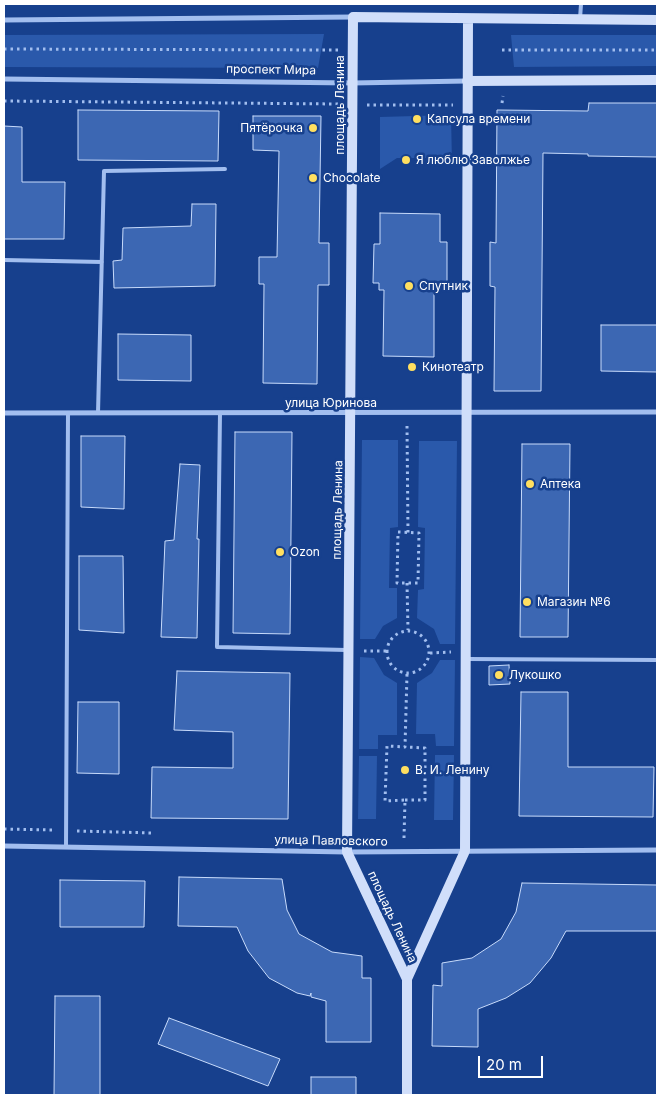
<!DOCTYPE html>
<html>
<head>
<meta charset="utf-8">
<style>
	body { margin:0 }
	#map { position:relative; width:661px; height:1099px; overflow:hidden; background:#17408d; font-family:Inter,sans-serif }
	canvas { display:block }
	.frame { position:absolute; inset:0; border:5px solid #fff; pointer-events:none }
	.scale { position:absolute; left:478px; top:1056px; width:65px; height:22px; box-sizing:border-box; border:2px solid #fff; border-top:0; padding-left:6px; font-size:15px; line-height:18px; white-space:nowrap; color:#fff; -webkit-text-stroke:4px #17408d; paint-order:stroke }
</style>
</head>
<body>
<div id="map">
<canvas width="661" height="1099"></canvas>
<div class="frame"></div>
<div class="scale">20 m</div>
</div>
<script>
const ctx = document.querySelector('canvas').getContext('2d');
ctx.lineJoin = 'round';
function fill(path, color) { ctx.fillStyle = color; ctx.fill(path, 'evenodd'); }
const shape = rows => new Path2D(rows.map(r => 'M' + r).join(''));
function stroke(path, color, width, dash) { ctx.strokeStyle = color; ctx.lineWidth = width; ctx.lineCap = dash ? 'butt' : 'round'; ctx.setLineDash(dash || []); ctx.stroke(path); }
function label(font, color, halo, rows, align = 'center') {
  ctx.font = font + ' Inter,sans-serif'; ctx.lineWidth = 5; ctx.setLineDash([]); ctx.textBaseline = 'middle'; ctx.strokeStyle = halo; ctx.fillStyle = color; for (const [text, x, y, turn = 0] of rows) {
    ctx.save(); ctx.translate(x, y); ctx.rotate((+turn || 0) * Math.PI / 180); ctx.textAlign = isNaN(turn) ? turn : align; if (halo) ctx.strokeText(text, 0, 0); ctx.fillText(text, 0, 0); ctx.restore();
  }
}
fill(shape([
	[324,34,318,68,4,67,4,35],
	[511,35,657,35,657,66,514,67],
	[451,115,452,163,444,164,437,158,397,158,380,169,380,117],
	[362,440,398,440,398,527,390,528,389,588,397,588,397,618,383,626,375,639,360,639],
	[419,441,457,441,455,644,440,644,434,629,417,618,418,590,424,589,425,528,418,527],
	[360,657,374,658,384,675,397,683,397,735,378,735,378,749,359,749],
	[440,660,455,660,454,746,436,746,435,734,416,734,417,683,432,673],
	[435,755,454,755,453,820,434,820],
	[359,756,377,756,376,819,358,819]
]), '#2a59ab');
const building = shape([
	[589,103,657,103,657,157,588,156,588,154,543,153,541,391,494,391,495,287,490,286,490,242,496,243,497,110,588,111,589,103],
	[78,110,219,111,218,161,78,160,78,110],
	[253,116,321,116,319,243,329,243,329,285,318,285,317,384,263,383,264,284,259,284,259,257,277,257,279,151,253,150,253,116],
	[4,126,22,127,22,182,65,182,64,239,4,239,4,126],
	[192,204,216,204,215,286,114,288,113,261,122,260,123,228,191,226,192,204],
	[380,213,440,214,440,242,447,242,447,283,439,283,439,288,434,288,434,357,383,356,384,290,379,290,379,283,373,283,374,244,380,244,380,213],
	[601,325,657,325,657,372,601,371,601,325],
	[118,334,191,335,191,381,118,380,118,334],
	[235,432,292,432,290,634,233,633,235,432],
	[81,436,125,436,124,509,81,507,81,436],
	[522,444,570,444,568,637,520,637,522,444],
	[180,464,200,465,197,539,199,539,197,638,161,637,165,541,174,540,180,464],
	[79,556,123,556,124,633,79,630,79,556],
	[509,665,510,684,489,685,489,666,509,665],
	[177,671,290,673,288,819,151,818,152,767,233,768,233,732,174,730,177,671],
	[521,692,568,692,568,767,654,767,653,817,519,816,521,692],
	[78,702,119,702,119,774,77,773,78,702],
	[179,877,282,879,287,910,299,934,332,952,362,956,362,978,371,978,371,1042,326,1042,326,1001,311,997,311,993,310,996,297,993,269,978,248,951,237,927,178,926,179,877],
	[60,880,145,881,144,927,60,927,60,880],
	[522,883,657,885,657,931,566,931,551,958,530,983,506,998,478,1009,478,1047,432,1046,433,985,442,986,442,963,472,958,501,939,516,912,522,883],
	[55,996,100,996,100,1095,54,1095,55,996],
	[169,1018,280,1059,268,1086,158,1044,169,1018],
	[311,1077,356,1077,356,1095,311,1095,311,1077]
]);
fill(building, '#3c67b3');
stroke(building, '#c8dbfb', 1);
stroke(shape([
	[4,49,338,50],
	[502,50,657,50],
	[4,101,338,104],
	[502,103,503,96],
	[367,105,453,105],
	[407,426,408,533],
	[398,532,419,533,418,583,397,583,398,532],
	[407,583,408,630],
	'387 652a21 21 0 1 1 42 0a21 21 0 1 1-42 0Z',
	[364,651,386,651],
	[430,653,451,652],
	[405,800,425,800,425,748,406,747],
	[4,829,53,830],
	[77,831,153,833],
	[404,838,405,800,385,801,387,746,405,747,407,674]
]), '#a2beef', 3, [2.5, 4]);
stroke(shape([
	[580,19,581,4],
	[4,260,102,262],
	[98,413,104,171,225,169],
	[220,413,217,647,347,650],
	[467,659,657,660],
	[66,847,68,413]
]), '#a2beef', 4);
stroke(shape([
	[4,20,353,17],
	[4,79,352,83,467,81],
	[4,413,657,412],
	[4,846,347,852,657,850]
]), '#a2beef', 5);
stroke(shape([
	[467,81,657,80],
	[407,979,347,852,353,17,657,20],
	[407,1095,407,979,465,851,468,19]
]), '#d0defa', 10);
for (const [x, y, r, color] of [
	[417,119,5,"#ffdf60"],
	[313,128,5,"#ffdf60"],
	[406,160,5,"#ffdf60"],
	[313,178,5,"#ffdf60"],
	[409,286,5,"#ffdf60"],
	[412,367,5,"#ffdf60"],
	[530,484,5,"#ffdf60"],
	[280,552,5,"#ffdf60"],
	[527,602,5,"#ffdf60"],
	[499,675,5,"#ffdf60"],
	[405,770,5,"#ffdf60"]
]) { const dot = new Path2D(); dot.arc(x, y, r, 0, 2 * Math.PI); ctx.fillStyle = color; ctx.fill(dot); stroke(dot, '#17408d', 2); }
label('12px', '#fff', '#17408d', [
	["проспект Мира",271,70,1],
	["площадь Ленина",340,105,-90],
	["улица Юринова",331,403],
	["площадь Ленина",338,510,-89],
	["улица Павловского",331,841,1],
	["площадь Ленина",392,917,65]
]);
label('12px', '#fff', '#17408d', [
	["Капсула времени",427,119],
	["Пятёрочка",303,128,"right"],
	["Я люблю Заволжье",416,160],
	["Chocolate",323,178],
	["Спутник",419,286],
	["Кинотеатр",422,367],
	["Аптека",540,484],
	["Ozon",290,552],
	["Магазин №6",537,602],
	["Лукошко",509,675],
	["В. И. Ленину",415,770]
], 'left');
</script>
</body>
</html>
